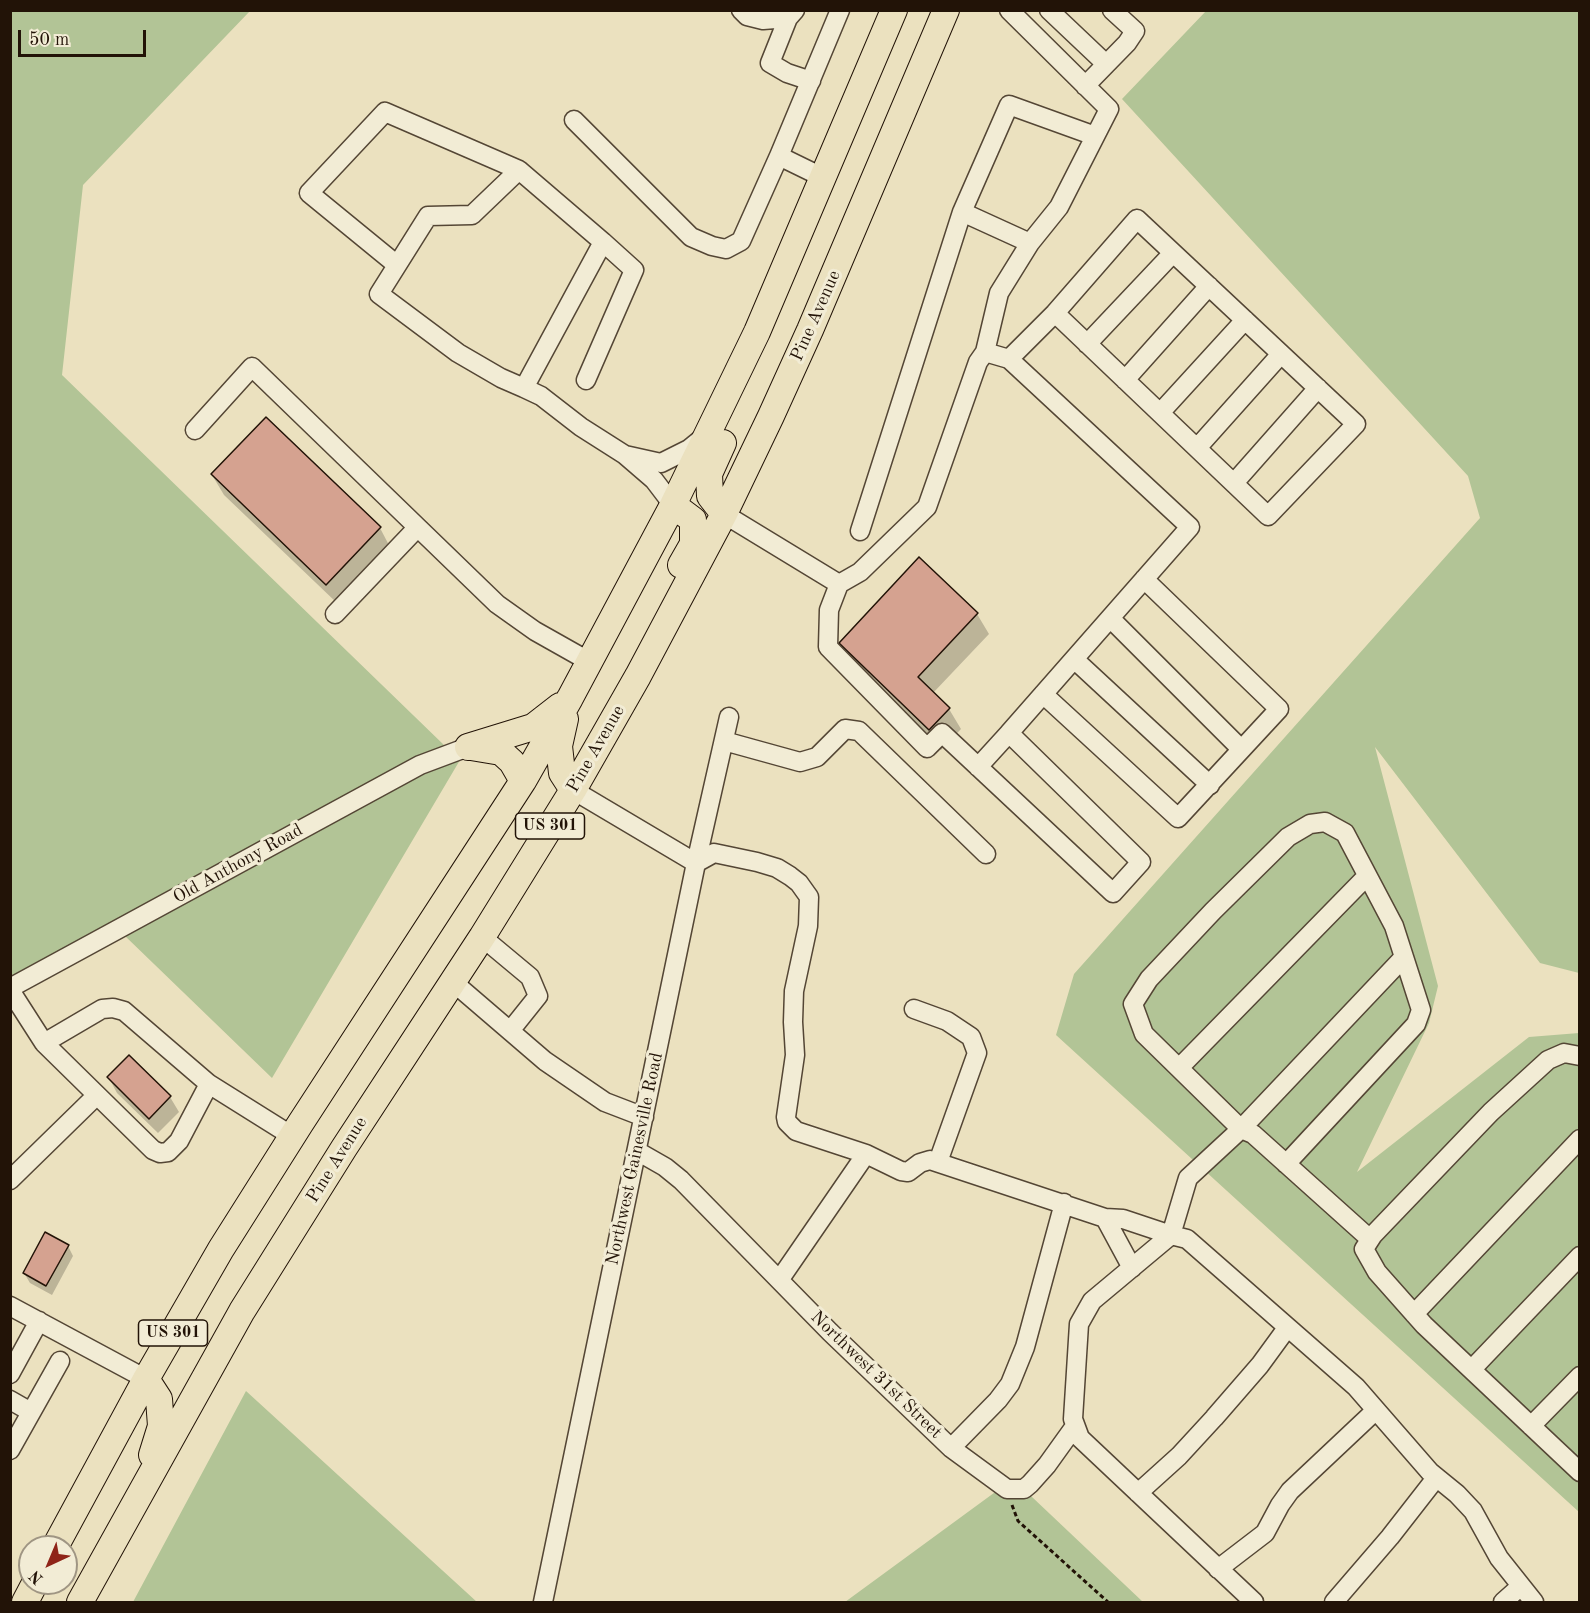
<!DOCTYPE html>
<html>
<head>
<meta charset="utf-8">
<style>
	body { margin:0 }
	#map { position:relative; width:1590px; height:1613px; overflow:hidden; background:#ebe1bf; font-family:"Old Standard TT",serif }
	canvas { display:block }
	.frame { position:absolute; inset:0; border:12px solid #221307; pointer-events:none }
	.north { position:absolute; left:18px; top:1535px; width:60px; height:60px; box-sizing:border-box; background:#f2ecd5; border:2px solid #9f9583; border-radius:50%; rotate:224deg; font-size:16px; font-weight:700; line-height:24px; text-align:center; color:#221307 }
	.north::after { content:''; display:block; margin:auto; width:21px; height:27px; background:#8f2418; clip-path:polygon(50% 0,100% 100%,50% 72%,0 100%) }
	.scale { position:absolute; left:18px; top:30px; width:128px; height:27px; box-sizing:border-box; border:3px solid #221307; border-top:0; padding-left:8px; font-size:18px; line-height:21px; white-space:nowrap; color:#221307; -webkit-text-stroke:4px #f2ecd5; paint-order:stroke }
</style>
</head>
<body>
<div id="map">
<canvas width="1590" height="1613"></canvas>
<div class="frame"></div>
<div class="north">N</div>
<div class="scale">50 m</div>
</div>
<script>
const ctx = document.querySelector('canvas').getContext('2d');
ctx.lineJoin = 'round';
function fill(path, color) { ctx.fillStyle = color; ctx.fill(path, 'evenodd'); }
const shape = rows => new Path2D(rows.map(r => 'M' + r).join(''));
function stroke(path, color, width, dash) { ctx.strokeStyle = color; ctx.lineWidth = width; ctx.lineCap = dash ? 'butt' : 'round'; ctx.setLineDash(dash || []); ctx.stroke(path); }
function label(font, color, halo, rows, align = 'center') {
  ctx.font = font + ' "Old Standard TT",serif'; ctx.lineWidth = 6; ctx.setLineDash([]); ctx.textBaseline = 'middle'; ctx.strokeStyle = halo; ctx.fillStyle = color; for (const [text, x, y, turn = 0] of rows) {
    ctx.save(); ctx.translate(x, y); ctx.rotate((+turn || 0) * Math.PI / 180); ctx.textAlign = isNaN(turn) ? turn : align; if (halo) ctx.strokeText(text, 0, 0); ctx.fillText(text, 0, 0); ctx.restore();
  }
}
fill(shape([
	[11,11,250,11,83,185,62,375,445,746,417,757,11,977],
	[1206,11,1579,11,1579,973,1540,963,1375,747,1438,986,1429,1023,1357,1172,1529,1037,1579,1033,1579,1512,1056,1035,1074,974,1480,518,1468,476,1122,99],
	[460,760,272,1078,125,936,423,773],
	[246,1391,477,1602,133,1602],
	[1013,1479,1143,1602,845,1602]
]), '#b2c496');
fill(shape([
	[212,475,380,528,391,549,338,604,224,495],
	[977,614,989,634,933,693,949,709,961,729,941,750,853,662,841,641],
	[109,1078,170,1097,179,1112,158,1133,117,1093],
	[68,1246,73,1256,52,1295,30,1283,24,1273]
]), '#0003');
const building = shape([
	[266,417,381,527,326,585,211,474,266,417],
	[919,557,978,613,918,677,950,708,929,730,839,643,919,557],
	[129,1055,171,1096,149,1119,107,1077,129,1055],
	[45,1232,69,1245,46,1286,23,1273,45,1232]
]);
fill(building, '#d5a290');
stroke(building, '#221307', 1.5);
const minor = shape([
	[741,10,747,16,763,20,788,18,795,10],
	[1049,10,1106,64],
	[788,18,770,63,787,73,811,81],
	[1085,86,1127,43,1135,31,1112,10],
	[574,120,691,237,712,246,726,249,741,241,779,156],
	[824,178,779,156,840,10],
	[962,212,1030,243],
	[397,265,309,193,385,112,519,170],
	[1087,344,1173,253],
	[985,352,999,293,1030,243,1059,207,1109,109,1009,10],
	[1009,359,1055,313,1137,219,1356,424,1268,516,1055,313],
	[586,380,634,270,603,242],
	[1125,380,1209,286],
	[524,388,603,242,519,170,472,215,428,216,379,294,458,353,501,378,524,388,541,396,581,427,625,455],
	[1160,413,1245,320],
	[195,430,252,367,497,604,535,631,590,662],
	[1197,448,1281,354],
	[1234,483,1318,388],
	[673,505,654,480,625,455,661,463,689,449,705,436],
	[724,514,839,584,829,610,828,647,927,748,942,733,1113,893,1141,862,1009,733,1190,527,1009,359,985,352,978,362,927,507,860,572,839,584],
	[860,531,962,212,1009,105,1095,136],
	[335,614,417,528],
	[1110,618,1241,749],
	[1074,659,1210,785],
	[1043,694,1178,818,1279,709,1144,579],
	[724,741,800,762,817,757,845,729,859,731,986,854],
	[978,767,1009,733],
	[573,790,696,863],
	[696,863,714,853,757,862,777,868,790,876,799,883,809,897,808,926,794,991,793,1022,795,1055,786,1117,787,1122,796,1131,866,1154,901,1171,908,1172,920,1163,930,1160,1105,1218,1123,1219,1171,1235,1188,1178,1241,1129,1253,1134,1370,1239],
	[482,937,530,977,538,996,510,1031],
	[453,982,545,1061,605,1102,644,1117],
	[10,988,420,765,468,747],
	[10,990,44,1043,102,1009,113,1008,124,1011,209,1084,292,1136],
	[914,1009,947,1021,971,1037,977,1053,938,1162],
	[44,1043,153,1150,160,1153,168,1152,179,1141,209,1084],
	[1580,1056,1564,1053,1548,1060,1491,1112,1373,1235,1364,1249,1377,1272,1424,1325,1580,1472],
	[1179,1068,1367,876],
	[637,1151,665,1167,681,1180,830,1332,951,1448,1007,1489,1024,1489,1030,1484,1047,1465,1075,1426],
	[1286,1164,1416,1024,1421,1010,1394,926,1345,833,1325,822,1310,824,1288,837,1213,911,1149,979,1133,1004,1144,1034,1241,1129,1404,957],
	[10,1180,97,1095],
	[1105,1218,1132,1268],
	[780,1279,866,1154],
	[10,1306,146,1379],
	[1414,1314,1580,1139],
	[1472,1369,1580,1256],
	[10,1374,39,1321],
	[10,1400,31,1412],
	[1531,1426,1580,1376],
	[951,1448,998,1400,1010,1384,1025,1347,1064,1203],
	[10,1450,60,1361],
	[1138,1493,1179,1456,1214,1418,1260,1365,1287,1328],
	[1218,1569,1265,1533,1280,1505,1290,1491,1375,1411],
	[543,1602,696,863,729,717],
	[1254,1602,1080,1438,1073,1419,1079,1324,1092,1301,1171,1235,1187,1239,1356,1387,1430,1472,1457,1494,1473,1511,1499,1558,1534,1602],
	[1334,1602,1390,1537,1436,1478],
	[1503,1602,1521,1586]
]);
const highway = shape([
	[723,443,709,474,710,496,724,514],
	[673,505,693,520,693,544,681,565],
	[565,719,559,746,562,773,573,790],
	[468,747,533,727,560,706],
	[471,747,501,752,512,762,523,781],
	[146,1379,159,1399,161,1426,152,1455],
	[55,1547,146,1379,221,1249,300,1124,523,781,570,698,673,505,757,332,894,10],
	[25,1602,35,1583],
	[80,1602,242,1311,344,1148,482,937,573,790,638,676,724,514,771,416,810,330,946,10]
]);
stroke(minor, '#544635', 21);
stroke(highway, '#221307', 28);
stroke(shape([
	[1012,1505,1018,1521,1108,1602]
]), '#221307', 3, [4.5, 3]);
stroke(minor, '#f2ecd5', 18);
stroke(highway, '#ebe1bf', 26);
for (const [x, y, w] of [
	[550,826,69],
	[173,1333,69]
]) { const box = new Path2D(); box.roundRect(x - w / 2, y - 13, w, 26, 4.5); ctx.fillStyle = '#f2ecd5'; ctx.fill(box); stroke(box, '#221307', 1.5); }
label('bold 16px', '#221307', null, [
	["US 301",550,826],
	["US 301",173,1333]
]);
label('18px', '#221307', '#f2ecd5', [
	["Pine Avenue",816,316,-66],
	["Pine Avenue",596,749,-60],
	["Old Anthony Road",238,864,-29],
	["Northwest Gainesville Road",635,1159,-78],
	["Pine Avenue",337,1160,-58],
	["Northwest 31st Street",876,1375,44]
]);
</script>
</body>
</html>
